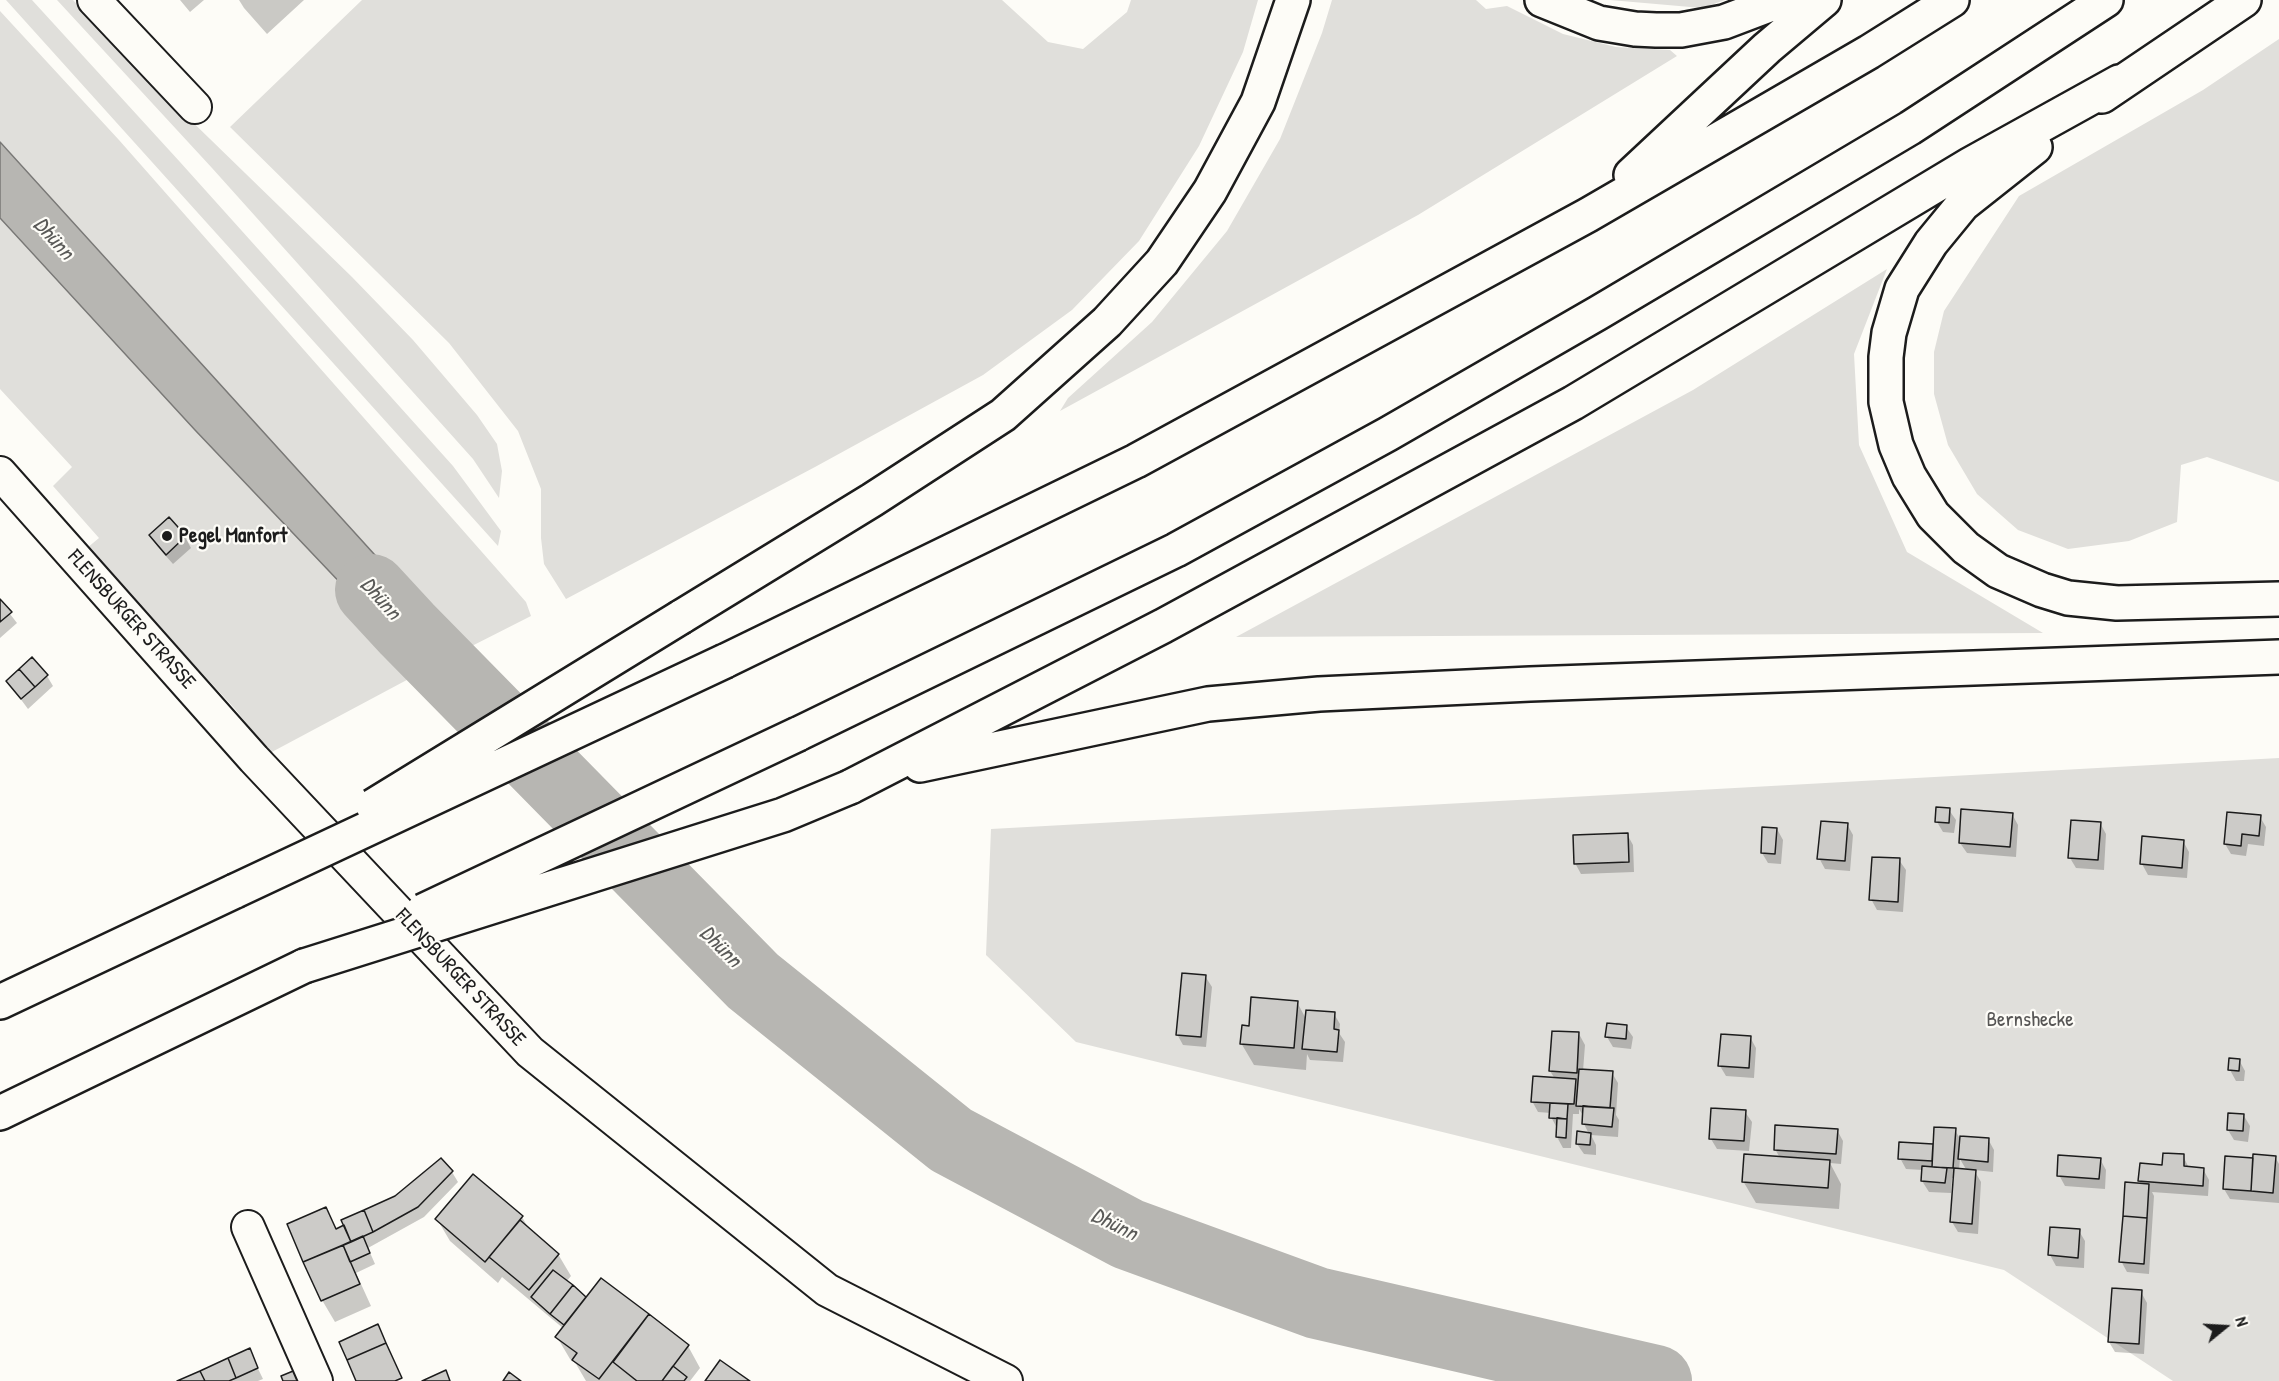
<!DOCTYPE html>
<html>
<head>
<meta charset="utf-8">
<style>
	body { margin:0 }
	#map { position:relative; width:2279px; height:1381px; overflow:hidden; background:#fdfcf7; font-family:"Patrick Hand",sans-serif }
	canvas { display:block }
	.north { position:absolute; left:2195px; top:1297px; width:60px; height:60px; -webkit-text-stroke:4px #fdfcf7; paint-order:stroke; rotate:72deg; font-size:16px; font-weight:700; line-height:24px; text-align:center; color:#1c1c1c }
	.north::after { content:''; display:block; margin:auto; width:21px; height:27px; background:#1c1c1c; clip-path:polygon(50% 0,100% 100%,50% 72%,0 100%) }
</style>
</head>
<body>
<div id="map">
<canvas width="2279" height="1381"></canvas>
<div class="north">N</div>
</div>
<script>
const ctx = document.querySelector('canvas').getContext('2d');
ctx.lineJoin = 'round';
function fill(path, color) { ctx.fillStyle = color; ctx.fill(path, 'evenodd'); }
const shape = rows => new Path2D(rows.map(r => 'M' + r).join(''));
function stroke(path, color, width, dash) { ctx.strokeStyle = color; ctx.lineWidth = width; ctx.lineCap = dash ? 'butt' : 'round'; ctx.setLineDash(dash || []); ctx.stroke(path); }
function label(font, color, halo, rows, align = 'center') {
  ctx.font = font + ' "Patrick Hand",sans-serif'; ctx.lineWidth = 4.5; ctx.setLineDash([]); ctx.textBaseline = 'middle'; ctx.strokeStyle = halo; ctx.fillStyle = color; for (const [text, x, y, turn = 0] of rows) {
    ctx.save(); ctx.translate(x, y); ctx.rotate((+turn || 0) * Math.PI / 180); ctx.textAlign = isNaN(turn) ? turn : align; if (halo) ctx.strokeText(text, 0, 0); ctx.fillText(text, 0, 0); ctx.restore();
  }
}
fill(shape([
	[6,0,32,0,180,162,453,466,501,531,498,546],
	[57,0,73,0,138,69,352,277,413,340,477,415,497,444,502,471,499,498,473,459,212,168],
	[362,0,1002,0,1048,42,1083,49,1127,12,1131,0,1258,0,1243,52,1199,146,1139,241,1072,310,983,375,815,467,566,599,544,564,541,538,541,489,518,431,449,343,230,127],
	[1332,0,1476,0,1486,9,1507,6,1563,34,1616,47,1670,50,1677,56,1418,215,1060,411,1068,398,1152,322,1227,231,1280,139,1322,33],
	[1610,0,1725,0,1702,8],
	[0,11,119,140,526,602,531,616,462,651,0,142],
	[2279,39,2279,482,2207,457,2181,465,2177,522,2129,541,2068,549,2018,530,1977,494,1948,445,1934,394,1934,352,1944,311,2019,196,2203,90],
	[0,218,195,430,348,591,418,674,270,753,235,709,87,548,99,538,53,486,72,467,0,389],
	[1887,269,1854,354,1859,445,1907,552,2043,633,1236,637,1693,390],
	[2279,758,2279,1381,2173,1381,2004,1270,1076,1042,986,955,991,829]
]), '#e0dfdb');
const water = shape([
	[0,142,218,382,462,651,418,674,348,591,195,430,0,218,0,142]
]);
fill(water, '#b7b6b2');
stroke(water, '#797876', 1.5);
fill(shape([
	[180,0,204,0,190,12],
	[239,0,304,0,267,34,244,8],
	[169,519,185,537,191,548,173,564,157,546,151,535],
	[0,601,17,623,0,638],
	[47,676,53,686,28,709,8,682],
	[1949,810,1956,820,1954,833,1943,832,1937,822],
	[2012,814,2018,825,2016,857,1967,853,1960,843],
	[2260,817,2266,827,2264,846,2248,844,2246,856,2231,854,2225,844],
	[2100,823,2106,834,2104,870,2076,868,2070,858],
	[1847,824,1853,835,1850,871,1825,869,1819,858],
	[1777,829,1783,840,1781,864,1768,863,1762,853],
	[1627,834,1633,845,1634,872,1581,874,1575,863],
	[2183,841,2189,852,2187,878,2148,875,2142,864],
	[1899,860,1906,870,1903,912,1877,910,1871,899],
	[1205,976,1212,987,1206,1047,1183,1045,1177,1034],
	[1297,1002,1306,1019,1334,1014,1340,1024,1339,1033,1345,1042,1343,1062,1310,1060,1307,1054,1306,1070,1254,1065,1241,1043],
	[1626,1027,1633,1037,1631,1049,1613,1047,1607,1037],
	[1579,1034,1585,1045,1583,1071,1612,1073,1618,1083,1616,1115,1619,1120,1618,1137,1591,1135,1596,1145,1596,1155,1584,1154,1577,1144,1589,1134,1584,1124,1584,1117,1579,1109,1579,1114,1573,1114,1571,1148,1563,1148,1557,1137,1557,1128,1551,1117,1551,1113,1538,1112,1532,1101,1555,1079,1550,1071],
	[1750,1037,1756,1048,1754,1078,1726,1076,1720,1066],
	[2239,1060,2245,1071,2244,1081,2236,1081,2230,1070],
	[1745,1112,1752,1122,1749,1151,1717,1149,1711,1139],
	[2244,1116,2250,1126,2248,1142,2234,1140,2228,1130],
	[1837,1130,1843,1141,1841,1164,1830,1163,1841,1184,1839,1209,1756,1203,1743,1181,1780,1158,1775,1149],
	[1955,1130,1959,1137,1988,1139,1994,1150,1993,1172,1974,1170,1981,1182,1978,1234,1958,1232,1952,1222,1955,1178,1952,1178,1951,1193,1929,1192,1922,1181,1923,1170,1906,1169,1900,1158,1900,1143,1935,1146],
	[1960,1159,1967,1171,1959,1170],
	[2183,1156,2189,1168,2203,1169,2209,1180,2208,1196,2152,1192,2154,1196,2149,1274,2127,1272,2121,1261,2142,1185,2139,1181],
	[2275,1157,2279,1164,2279,1203,2230,1199,2224,1189,2254,1159],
	[2100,1159,2106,1170,2105,1189,2065,1186,2059,1175],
	[452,1172,458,1182,424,1217,368,1248,375,1264,356,1273,371,1306,335,1322,322,1300,325,1209,337,1229],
	[474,1176,522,1217,530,1231,558,1254,571,1276,566,1282,586,1300,601,1280,688,1346,700,1368,690,1381,586,1381,576,1364,570,1359,557,1337,564,1329,502,1277,498,1283,450,1241,437,1219],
	[2079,1231,2085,1241,2084,1268,2056,1266,2050,1255],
	[2141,1292,2147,1303,2144,1354,2115,1352,2109,1342],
	[249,1350,263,1379,258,1381,181,1381]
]), '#0003');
stroke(shape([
	[371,590,407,629,753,981,951,1140,1128,1234,1317,1303,1656,1381]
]), '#b7b6b2', 72);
const building = shape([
	[169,517,186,536,166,555,149,535,169,517],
	[0,599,12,612,0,622,0,599],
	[32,657,48,675,35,687,19,669,32,657],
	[19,669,35,687,21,699,6,681,19,669],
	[1936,807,1950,808,1949,823,1935,822,1936,807],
	[1961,809,2013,813,2010,847,1959,843,1961,809],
	[2227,812,2261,815,2259,836,2242,834,2241,846,2224,844,2227,812],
	[2071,820,2101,822,2098,860,2068,858,2071,820],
	[1821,821,1848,823,1845,861,1817,859,1821,821],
	[1762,827,1777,828,1775,854,1761,853,1762,827],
	[1628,833,1629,862,1574,864,1573,835,1628,833],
	[2142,836,2184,840,2182,868,2140,864,2142,836],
	[1872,857,1900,858,1898,902,1869,900,1872,857],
	[1182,973,1206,975,1201,1037,1176,1035,1182,973],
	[1251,997,1298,1001,1294,1048,1240,1044,1242,1025,1249,1026,1251,997],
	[1306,1010,1335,1012,1334,1029,1339,1030,1337,1052,1302,1049,1306,1010],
	[1607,1023,1627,1025,1626,1039,1605,1037,1607,1023],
	[1552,1031,1579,1032,1577,1073,1549,1071,1552,1031],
	[1721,1034,1751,1036,1749,1068,1718,1066,1721,1034],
	[2229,1058,2240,1059,2239,1071,2228,1070,2229,1058],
	[1579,1069,1613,1071,1610,1108,1576,1106,1579,1069],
	[1533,1076,1576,1079,1574,1104,1531,1102,1533,1076],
	[1550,1103,1568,1104,1567,1119,1549,1118,1550,1103],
	[1583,1106,1614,1108,1612,1127,1582,1124,1583,1106],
	[1711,1108,1746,1110,1744,1141,1709,1139,1711,1108],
	[2228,1113,2244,1114,2243,1131,2227,1130,2228,1113],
	[1557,1118,1567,1119,1566,1138,1556,1137,1557,1118],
	[1775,1125,1838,1129,1836,1154,1774,1150,1775,1125],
	[1934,1127,1956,1128,1953,1168,1932,1167,1934,1127],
	[1577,1131,1591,1133,1590,1145,1576,1144,1577,1131],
	[1960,1136,1989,1138,1988,1162,1958,1159,1960,1136],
	[1899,1142,1933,1144,1932,1161,1898,1159,1899,1142],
	[2163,1153,2184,1154,2184,1166,2204,1168,2203,1186,2138,1181,2140,1163,2162,1165,2163,1153],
	[1744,1154,1830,1160,1828,1188,1742,1182,1744,1154],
	[2253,1154,2276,1156,2273,1193,2251,1191,2253,1154],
	[2058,1155,2101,1158,2099,1179,2057,1176,2058,1155],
	[2225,1156,2253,1158,2251,1191,2223,1189,2225,1156],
	[441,1158,453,1171,418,1207,373,1232,364,1210,395,1196,441,1158],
	[1922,1166,1947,1168,1945,1183,1921,1181,1922,1166],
	[1954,1168,1976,1170,1972,1224,1950,1222,1954,1168],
	[473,1174,523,1216,485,1262,435,1219,473,1174],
	[2125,1182,2149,1184,2147,1218,2123,1216,2125,1182],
	[326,1207,336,1229,344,1225,351,1242,303,1262,287,1224,326,1207],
	[364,1210,373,1232,351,1242,341,1220,364,1210],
	[2123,1216,2147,1218,2144,1264,2119,1262,2123,1216],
	[520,1220,559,1254,529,1290,489,1257,520,1220],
	[2050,1227,2080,1229,2078,1258,2048,1255,2050,1227],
	[363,1236,370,1253,350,1262,343,1245,363,1236],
	[343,1245,360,1284,321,1301,303,1262,343,1245],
	[553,1270,573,1285,550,1314,531,1297,553,1270],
	[601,1278,649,1314,599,1379,572,1360,577,1353,555,1337,601,1278],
	[573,1285,586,1297,564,1325,550,1314,573,1285],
	[2112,1288,2142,1290,2139,1344,2108,1342,2112,1288],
	[649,1314,689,1345,662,1381,637,1381,613,1362,649,1314],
	[378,1324,386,1343,347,1360,339,1342,378,1324],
	[386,1343,402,1378,395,1381,356,1381,347,1360,386,1343],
	[250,1348,258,1368,236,1378,228,1358,250,1348],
	[228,1358,236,1378,229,1381,205,1381,200,1371,228,1358],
	[720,1360,750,1381,705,1381,720,1360],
	[673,1366,687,1377,684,1381,662,1381,673,1366],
	[298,1369,303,1381,283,1381,281,1376,298,1369],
	[446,1370,450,1381,422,1381,446,1370],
	[200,1371,205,1381,177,1381,200,1371],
	[509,1372,521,1381,503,1381,509,1372]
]);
fill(building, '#cccbc8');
stroke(building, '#1c1c1c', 1.5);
const street = shape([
	[94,0,195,107],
	[0,473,254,759,530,1052,827,1290,1006,1381],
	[248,1227,316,1381]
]);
const highway = shape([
	[1542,0,1599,23,1635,29,1656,30,1681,30,1724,22,1782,0],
	[2102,96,2244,0],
	[2035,147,1963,204,1931,243,1902,289,1889,333,1886,357,1886,402,1896,445,1909,476,1933,515,1966,548,1998,571,2042,590,2068,598,2117,603,2279,599],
	[1631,175,1767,48,1824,0],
	[681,617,872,500,1003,415,1107,322,1162,262,1210,191,1258,102,1293,0],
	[725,661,1136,461,1588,215,1869,52,1952,0],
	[798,734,1176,550,1388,434,1598,313,1910,128,2106,0],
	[920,765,1208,704,1319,694,1530,684,2279,657],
	[850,787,1163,626,1573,403,1971,164,2119,82],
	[0,1002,235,891],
	[0,1113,304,966]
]);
stroke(street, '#1c1c1c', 36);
stroke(highway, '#1c1c1c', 38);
stroke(street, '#fdfcf7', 32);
stroke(highway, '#fdfcf7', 33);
const highwayBridge = shape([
	[373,806,681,617],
	[235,891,725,661],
	[423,911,798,734],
	[304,966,783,815,850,787]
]);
stroke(highwayBridge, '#1c1c1c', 38, []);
stroke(highwayBridge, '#fdfcf7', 33);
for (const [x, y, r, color] of [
	[167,536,6,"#1c1c1c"]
]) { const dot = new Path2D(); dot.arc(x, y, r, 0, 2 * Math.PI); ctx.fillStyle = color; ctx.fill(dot); stroke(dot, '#fdfcf7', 2); }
label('bold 21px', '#1c1c1c', '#fdfcf7', [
	["Pegel Manfort",179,536]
], 'left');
label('21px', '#1c1c1c', '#fdfcf7', [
	["FLENSBURGER STRASSE",131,620,48],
	["FLENSBURGER STRASSE",460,978,47]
]);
label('21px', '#575655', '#fdfcf7', [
	["Bernshecke",2030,1020]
]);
label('italic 22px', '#5a5a58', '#fdfcf7', [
	["Dhünn",53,239,48],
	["Dhünn",380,599,48],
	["Dhünn",720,947,45],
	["Dhünn",1114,1225,26]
]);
</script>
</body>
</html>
